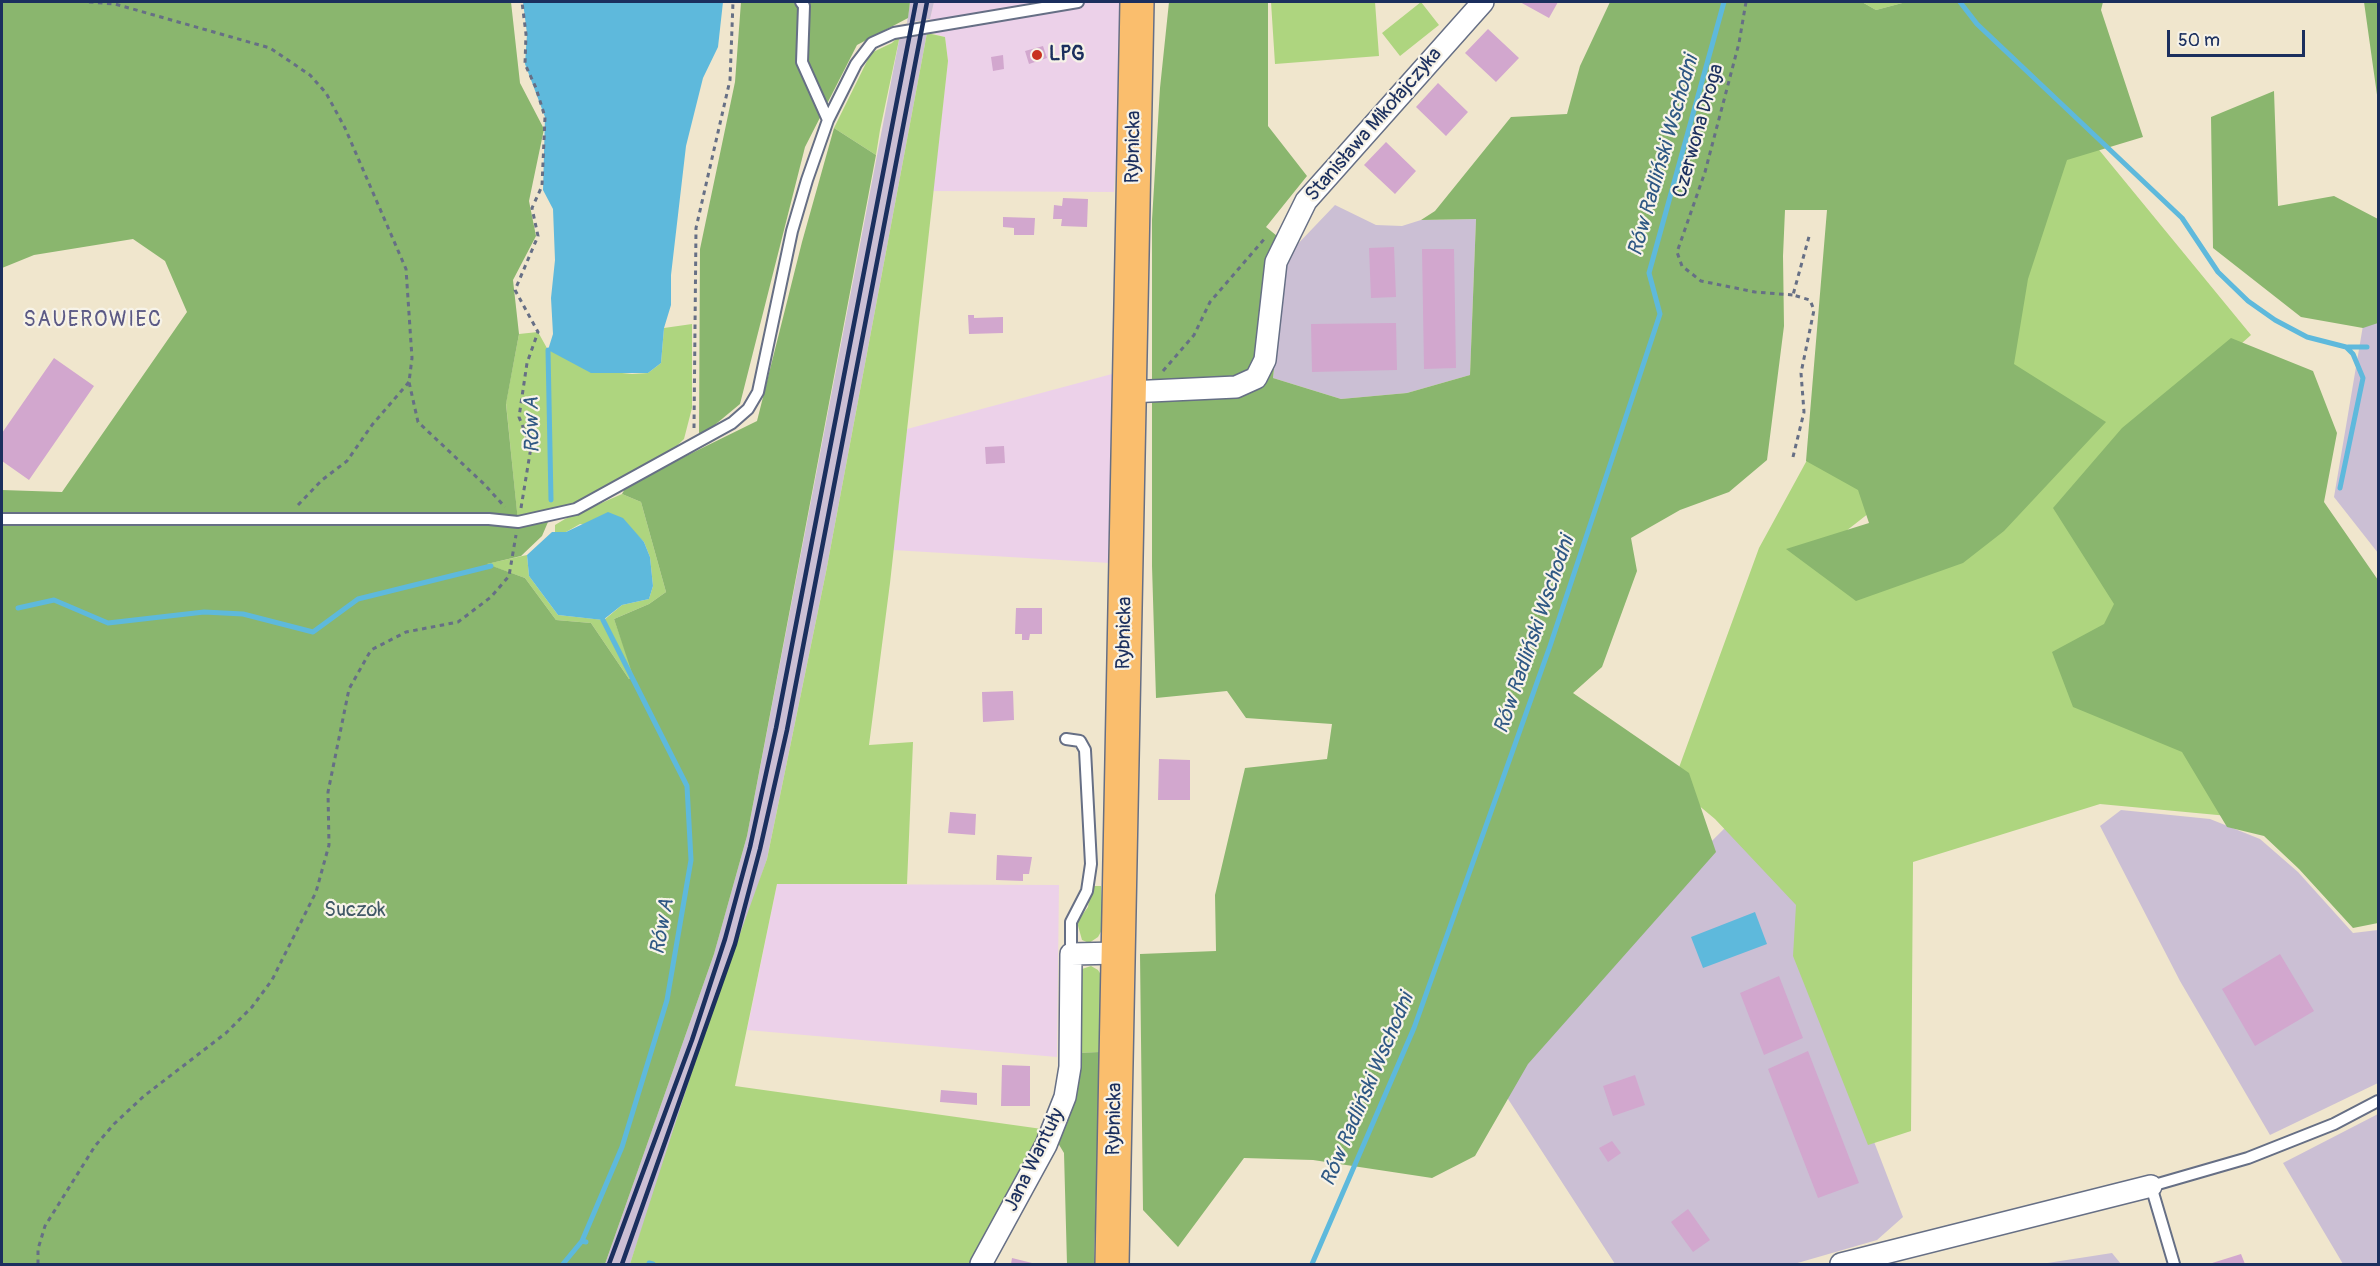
<!DOCTYPE html>
<html>
<head>
<meta charset="utf-8">
<style>
	body { margin:0 }
	#map { position:relative; width:2380px; height:1266px; overflow:hidden; background:#f0e6cd; font-family:Pangolin,sans-serif }
	canvas { display:block }
	.frame { position:absolute; inset:0; border:3px solid #1b2f5e; pointer-events:none }
	.scale { position:absolute; left:2167px; top:30px; width:138px; height:27px; box-sizing:border-box; border:3px solid #1b2f5e; border-top:0; padding-left:8px; font-size:18px; line-height:21px; white-space:nowrap; color:#1b2f5e; -webkit-text-stroke:4px #f7f3e8; paint-order:stroke }
</style>
</head>
<body>
<div id="map">
<canvas width="2380" height="1266"></canvas>
<div class="frame"></div>
<div class="scale">50 m</div>
</div>
<script>
const ctx = document.querySelector('canvas').getContext('2d');
ctx.lineJoin = 'round';
function fill(path, color) { ctx.fillStyle = color; ctx.fill(path, 'evenodd'); }
const shape = rows => new Path2D(rows.map(r => 'M' + r).join(''));
function stroke(path, color, width, dash) { ctx.strokeStyle = color; ctx.lineWidth = width; ctx.lineCap = dash ? 'butt' : 'round'; ctx.setLineDash(dash || []); ctx.stroke(path); }
function label(font, color, halo, rows, align = 'center') {
  ctx.font = font + ' Pangolin,sans-serif'; ctx.lineWidth = 4.5; ctx.setLineDash([]); ctx.textBaseline = 'middle'; ctx.strokeStyle = halo; ctx.fillStyle = color; for (const [text, x, y, turn = 0] of rows) {
    ctx.save(); ctx.translate(x, y); ctx.rotate((+turn || 0) * Math.PI / 180); ctx.textAlign = isNaN(turn) ? turn : align; if (halo) ctx.strokeText(text, 0, 0); ctx.fillText(text, 0, 0); ctx.restore();
  }
}
fill(shape([
	[934,2,1122,2,1123,53,1114,192,933,191,948,61,945,37,935,34,930,19],
	[1112,374,1110,563,893,550,907,429],
	[777,884,1059,885,1057,1057,747,1030]
]), '#ecd1e9');
fill(shape([
	[910,2,934,2,930,19,907,23],
	[927,33,826,572,767,859,630,1264,605,1264,714,954,747,836,900,35],
	[1335,205,1376,225,1402,226,1421,220,1476,219,1470,375,1407,393,1341,399,1273,378,1285,267,1293,249],
	[2368,296,2378,296,2378,553,2334,497],
	[2121,810,2210,819,2260,839,2298,872,2353,933,2378,930,2378,1083,2270,1135,2180,981,2100,826],
	[1733,820,1804,895,1821,1004,1903,1217,1877,1240,1794,1264,1615,1264,1486,1065],
	[2378,1114,2378,1264,2343,1264,2283,1163],
	[2112,1253,2121,1264,2041,1264]
]), '#cbbfd4');
fill(shape([
	[1271,2,1375,2,1379,56,1275,64],
	[1421,2,1439,25,1400,56,1382,33],
	[1862,2,1906,2,1876,10],
	[927,33,945,37,948,61,890,583,869,745,913,742,907,884,777,884,735,1086,1042,1129,971,1264,630,1264,705,1031,767,859,826,572],
	[900,35,880,130,876,155,834,128,871,53,892,43],
	[2054,125,2086,134,2251,335,2133,440,2204,750,2239,817,2100,804,1913,862,1911,1131,1868,1145,1793,956,1796,905,1715,819,1673,784,1759,548,1818,440,1887,499,1823,549,1853,574,1985,362],
	[692,324,692,408,684,439,659,463,576,509,518,522,506,403,519,334,538,332,548,350,612,372,632,374,648,373,661,363,664,328],
	[622,494,641,502,666,592,649,604,614,619,634,676,629,679,591,623,556,620,525,578,486,564,527,555,529,576,558,615,604,620,622,605,649,599,653,586,650,557,644,542,635,533,580,524,566,532,555,532,555,525,565,519],
	[1091,886,1101,886,1103,928,1098,937,1089,943,1082,940,1077,922,1088,907],
	[1091,966,1098,970,1103,978,1100,1052,1076,1053,1078,981,1082,969]
]), '#aed57f');
fill(shape([
	[2,2,511,2,520,83,544,129,529,201,536,236,513,280,519,334,506,404,518,521,548,522,542,536,521,556,487,564,525,578,556,620,591,623,629,679,633,676,614,619,649,604,666,592,641,502,622,494,627,485,757,421,802,242,834,128,876,155,747,836,714,954,605,1264,2,1264,2,490,62,492,187,312,165,261,133,239,34,255,2,268],
	[741,2,910,2,908,18,857,45,805,147,740,404,699,438,700,249,735,82],
	[1169,2,1268,2,1268,126,1307,176,1266,227,1293,249,1285,267,1273,378,1341,399,1407,393,1470,375,1476,219,1421,220,1435,211,1511,117,1567,114,1580,66,1610,2,1862,2,1876,10,1906,2,2103,2,2101,10,2143,137,2067,160,2028,279,2014,364,2106,422,2004,531,1963,563,1856,601,1786,549,1869,523,1858,490,1806,461,1827,210,1785,210,1783,256,1784,326,1767,460,1729,492,1680,510,1631,538,1637,571,1602,667,1573,693,1689,773,1716,852,1528,1064,1475,1156,1432,1178,1313,1160,1244,1158,1178,1247,1143,1210,1140,954,1216,951,1215,895,1245,768,1327,759,1332,724,1246,718,1227,691,1156,698,1152,566,1152,220,1160,88],
	[2364,2,2378,2,2378,108,2378,102],
	[2274,91,2278,206,2334,196,2378,219,2378,323,2363,328,2301,317,2213,248,2211,117],
	[2231,338,2313,371,2337,433,2324,502,2378,580,2378,923,2353,928,2299,869,2264,836,2227,827,2182,752,2073,707,2052,652,2104,624,2114,604,2053,508,2122,428],
	[1100,1052,1094,1264,1067,1264,1064,1153,1058,1143,1076,1053]
]), '#8ab66e');
fill(shape([
	[523,2,723,2,718,47,703,78,686,146,671,275,671,305,664,328,661,363,648,373,591,373,548,350,553,334,551,298,555,260,553,209,543,190,545,117,525,64,527,34],
	[608,512,623,518,644,542,650,557,653,586,649,599,622,605,603,620,558,615,529,576,527,555,552,532,566,532],
	[1755,912,1767,944,1703,968,1691,937]
]), '#5eb9dc');
stroke(shape([
	[1960,2,1977,24,2182,218,2218,272,2248,301,2275,320,2307,337,2346,347,2353,354,2363,378,2340,488],
	[2348,347,2367,347],
	[548,350,551,500],
	[18,608,54,600,108,623,204,612,243,614,313,632,358,599,491,566],
	[586,1242,582,1241,622,1147,667,1000,691,860,687,786,603,620],
	[649,1263,653,1264],
	[563,1264,582,1241],
	[1312,1264,1414,1028,1550,646,1660,314,1649,273,1724,2]
]), '#5eb9dc', 5);
fill(shape([
	[1520,2,1558,2,1549,18],
	[1488,29,1519,58,1496,82,1465,53],
	[1043,46,1047,58,1029,64,1025,51],
	[1003,55,1004,69,993,71,991,57],
	[1438,83,1468,112,1446,136,1416,107],
	[1386,142,1416,171,1395,194,1364,165],
	[1063,198,1088,199,1087,227,1061,226,1062,219,1053,219,1054,205,1062,206],
	[1003,217,1035,218,1034,235,1014,235,1014,228,1003,227],
	[1394,247,1396,297,1371,298,1369,248],
	[1422,249,1454,249,1456,368,1424,369],
	[968,315,974,315,974,318,1003,317,1003,333,969,334],
	[1396,323,1397,370,1312,372,1311,324],
	[54,358,94,386,29,480,2,461,2,433],
	[1004,446,1005,463,986,464,985,447],
	[1016,608,1042,608,1042,634,1030,634,1029,640,1022,640,1022,634,1015,634],
	[1013,691,1014,720,983,722,982,692],
	[1159,759,1190,760,1190,800,1158,800],
	[950,812,976,814,975,835,948,833],
	[997,855,1032,857,1029,874,1023,874,1023,881,996,880],
	[2280,954,2314,1011,2255,1046,2222,989],
	[1779,976,1803,1038,1764,1055,1740,993],
	[1808,1051,1859,1183,1818,1198,1768,1069],
	[1002,1065,1030,1066,1030,1106,1001,1106],
	[1635,1075,1645,1105,1613,1116,1603,1086],
	[941,1090,977,1093,977,1105,940,1102],
	[1612,1141,1621,1153,1608,1162,1599,1148],
	[1688,1209,1710,1240,1693,1252,1671,1222],
	[2241,1254,2245,1264,2209,1264],
	[1012,1258,1036,1264,1011,1264]
]), '#d2a7ce');
const service = shape([
	[801,2,804,6,802,62,828,120],
	[2,519,489,519,518,522,576,509,732,423,748,409,758,392,792,231,807,180,828,120,856,64,872,43,894,33,1078,2],
	[1066,739,1080,741,1085,750,1091,864,1087,891,1071,922,1071,954],
	[2174,1264,2151,1186,2248,1158,2334,1124,2378,1101]
]);
const minor = shape([
	[1129,392,1236,387,1256,378,1265,360,1276,262,1306,201,1483,2],
	[981,1264,1046,1145,1065,1097,1070,1067,1071,954,1119,953],
	[1841,1264,2151,1186]
]);
const primary = shape([
	[1112,1264,1137,2]
]);
stroke(service, '#666f85', 14);
stroke(minor, '#666f85', 24);
stroke(primary, '#666f85', 36);
stroke(shape([
	[89,2,115,4,270,48,310,75,326,93,345,128,406,269,412,358,409,382,418,422,484,484,505,507],
	[1746,2,1739,43,1705,172,1677,252,1682,266,1701,281,1755,292,1793,295],
	[1163,371,1194,335,1210,302,1266,237],
	[694,428,696,228,730,80,733,2],
	[1793,457,1804,412,1801,373,1814,310,1810,300,1793,295,1810,233],
	[298,505,322,480,347,461,372,425,409,382],
	[521,508,531,447,519,417,527,363,538,332,515,290,538,236,532,208,542,186,545,117,536,88,525,64,526,34,522,2],
	[38,1264,38,1249,45,1226,95,1146,114,1124,144,1096,226,1033,252,1007,272,980,316,892,329,845,328,792,349,689,371,650,406,632,458,622,491,597,509,576,516,535]
]), '#666f85', 3, [4.5, 4.5]);
stroke(service, '#fff', 10);
stroke(minor, '#fff', 21);
stroke(primary, '#fabe6d', 33);
stroke(shape([
	[609,1264,692,1040,725,939,750,847,776,728,916,2],
	[622,1264,735,944,760,849,787,730,927,2]
]), '#1b2f5e', 4.5);
for (const [x, y, r, color] of [
	[1037,55,6,"#c8321e"]
]) { const dot = new Path2D(); dot.arc(x, y, r, 0, 2 * Math.PI); ctx.fillStyle = color; ctx.fill(dot); stroke(dot, '#f7f3e8', 2); }
label('bold 20px', '#1b2f5e', '#f7f3e8', [
	["LPG",1049,55]
], 'left');
label('20px', '#1b2f5e', '#f7f3e8', [
	["Stanisława Mikołajczyka",1374,125,-49],
	["Czerwona Droga",1699,131,-74],
	["Rybnicka",1134,147,-89],
	["Rybnicka",1125,633,-89],
	["Rybnicka",1115,1119,-89],
	["Jana Wantuły",1035,1160,-64]
]);
label('20px', '#405866', '#f7f3e8', [
	["Suczok",355,911]
]);
label('italic 21px', '#2f5884', '#f7f3e8', [
	["Rów Radliński Wschodni",1664,156,-74],
	["Rów A",533,425,-91],
	["Rów Radliński Wschodni",1535,635,-71],
	["Rów A",663,927,-80],
	["Rów Radliński Wschodni",1368,1090,-67]
]);
ctx.letterSpacing = '1.5px';
label('21px', '#5b5985', '#f7f3e8', [
	["SAUEROWIEC",93,321]
]);
ctx.letterSpacing = '0px';
</script>
</body>
</html>
